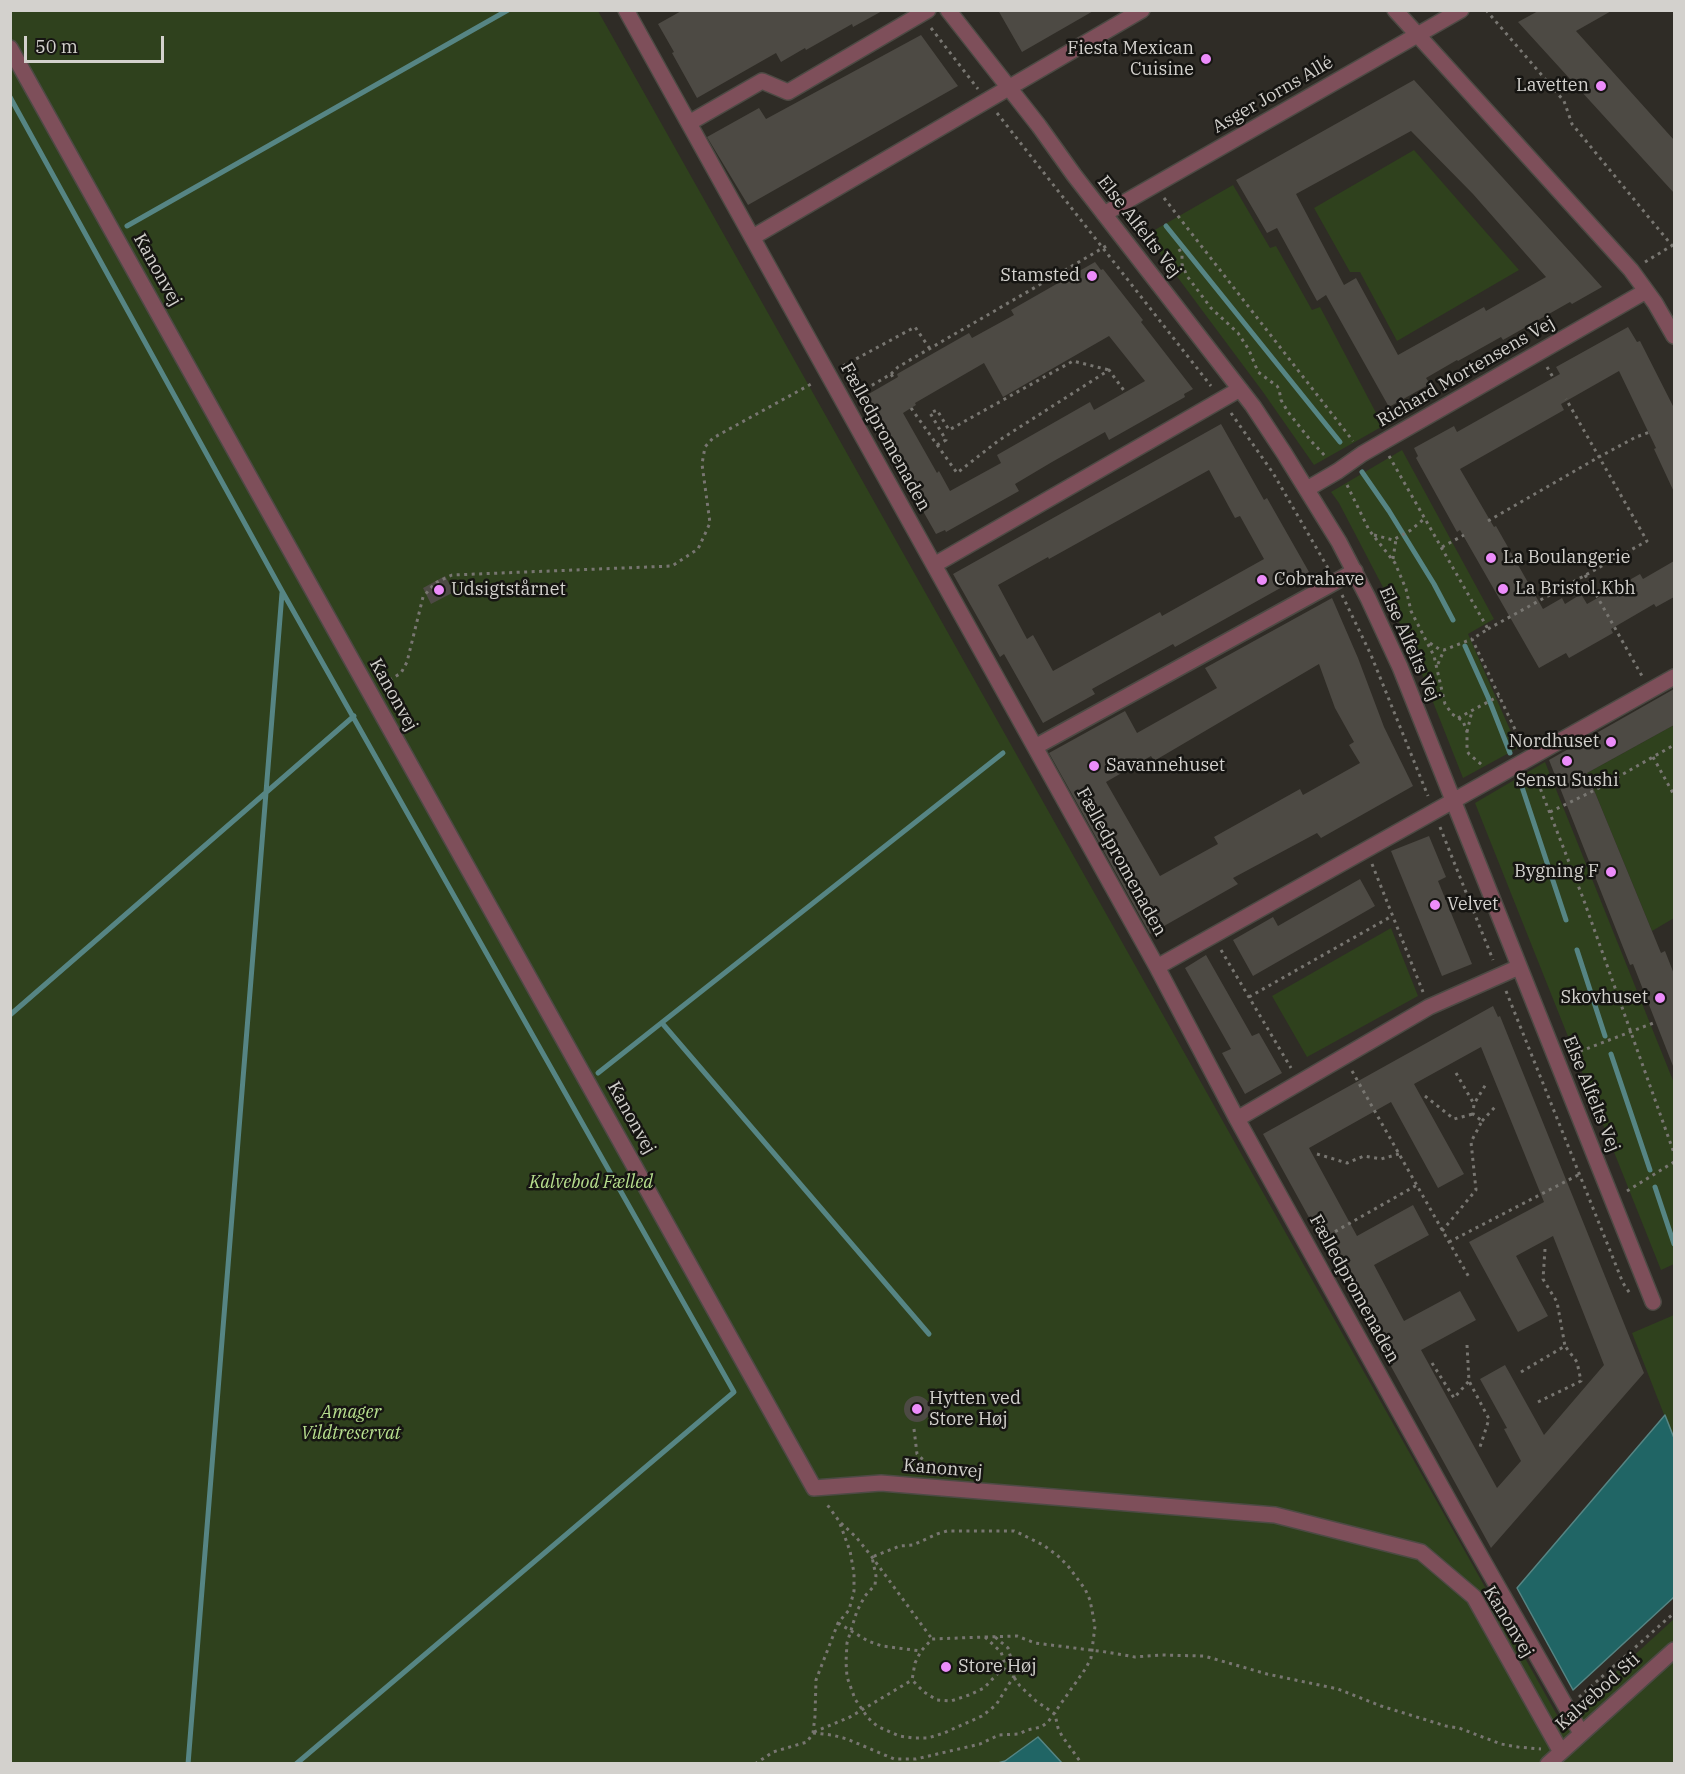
<!DOCTYPE html>
<html>
<head>
<meta charset="utf-8">
<style>
	body { margin:0 }
	#map { position:relative; width:1685px; height:1774px; overflow:hidden; background:#2f2c26; font-family:"IBM Plex Serif",serif }
	canvas { display:block }
	.frame { position:absolute; inset:0; border:12px solid #d3d1cd; pointer-events:none }
	.scale { position:absolute; left:24px; top:36px; width:140px; height:27px; box-sizing:border-box; border:3px solid #d3d1cd; border-top:0; padding-left:8px; font-size:18px; line-height:21px; white-space:nowrap; color:#d3d1cd; -webkit-text-stroke:4px #161512; paint-order:stroke }
</style>
</head>
<body>
<div id="map">
<canvas width="1685" height="1774"></canvas>
<div class="frame"></div>
<div class="scale">50 m</div>
</div>
<script>
const ctx = document.querySelector('canvas').getContext('2d');
ctx.lineJoin = 'round';
function fill(path, color) { ctx.fillStyle = color; ctx.fill(path, 'evenodd'); }
const shape = rows => new Path2D(rows.map(r => 'M' + r).join(''));
function stroke(path, color, width, dash) { ctx.strokeStyle = color; ctx.lineWidth = width; ctx.lineCap = dash ? 'butt' : 'round'; ctx.setLineDash(dash || []); ctx.stroke(path); }
function label(font, color, halo, rows, align = 'center') {
  ctx.font = font + ' "IBM Plex Serif",serif'; ctx.lineWidth = 5; ctx.setLineDash([]); ctx.textBaseline = 'middle'; ctx.strokeStyle = halo; ctx.fillStyle = color; for (const [text, x, y, turn = 0] of rows) {
    ctx.save(); ctx.translate(x, y); ctx.rotate((+turn || 0) * Math.PI / 180); ctx.textAlign = isNaN(turn) ? turn : align; if (halo) ctx.strokeText(text, 0, 0); ctx.fillText(text, 0, 0); ctx.restore();
  }
}
fill(shape([
	[11,11,598,11,1561,1722,1674,1619,1674,1763,11,1764],
	[1414,150,1519,270,1397,341,1360,272,1350,272,1314,208],
	[1233,185,1270,248,1276,246,1312,310,1320,307,1383,426,1314,465,1263,392,1146,235],
	[1402,450,1494,619,1468,634,1518,748,1463,778,1418,664,1386,593,1339,503,1331,492],
	[1674,725,1674,918,1652,931,1587,773],
	[1545,762,1674,1083,1674,1264,1661,1270,1475,803],
	[1391,928,1418,996,1307,1057,1272,996],
	[1674,1315,1674,1440,1632,1333]
]), '#2f411d');
const water = shape([
	[1665,1415,1674,1438,1674,1597,1573,1690,1517,1588,1665,1415],
	[1038,1737,1062,1763,998,1763,1005,1761,1038,1737]
]);
fill(water, '#206565');
stroke(water, '#568584', 1.5);
stroke(shape([
	[10,97,282,591,734,1392,296,1764],
	[127,226,508,10],
	[1166,226,1340,442],
	[1362,472,1389,511,1434,584,1453,620],
	[1465,646,1488,697,1510,753],
	[1520,781,1566,920],
	[1577,950,1605,1036],
	[10,1015,354,716],
	[662,1023,929,1334],
	[1611,1054,1650,1170],
	[598,1073,1003,753],
	[1655,1187,1674,1244],
	[188,1764,282,593]
]), '#568584', 5);
fill(shape([
	[683,10,884,10,853,27,852,24,806,50,805,48,781,62,776,53,697,98,672,53,674,52,658,24],
	[998,10,1095,10,1022,52],
	[1540,10,1613,10,1576,31,1674,140,1674,193,1518,22],
	[921,35,958,86,748,205,707,137,759,108,766,119],
	[1414,80,1602,287,1572,304,1570,302,1503,340,1501,337,1458,361,1457,360,1426,378,1430,384,1389,407,1326,295,1317,301,1277,228,1267,233,1236,180],
	[1411,131,1473,194,1546,277,1486,311,1484,307,1398,355,1356,278,1344,285,1296,194],
	[1095,262,1101,270,1103,269,1143,320,1141,322,1193,389,1184,394,1185,397,1109,440,1105,432,1052,462,1015,484,1019,491,946,532,945,530,936,534,911,490,908,491,862,408,864,407,860,399,898,377,897,374,969,333,972,338,1014,315,1011,310],
	[1109,336,1145,381,1094,410,1090,402,997,455,1001,463,950,491,939,471,937,473,903,413,916,405,915,403,984,363,1003,397],
	[1628,327,1637,342,1640,341,1674,408,1674,492,1654,449,1656,448,1619,371,1561,404,1564,410,1460,469,1494,527,1496,526,1543,609,1562,598,1565,604,1581,594,1587,604,1640,574,1643,579,1674,561,1674,597,1656,607,1654,604,1611,629,1613,633,1569,658,1566,653,1539,668,1460,530,1457,532,1416,458,1418,456,1414,448,1454,426,1457,432,1560,374,1556,367],
	[1221,424,1264,500,1267,498,1309,572,1175,647,1173,644,1092,689,1095,694,1043,723,1004,654,1000,657,953,574],
	[1209,470,1235,518,1240,516,1264,559,1162,616,1160,612,1053,671,1033,635,1027,639,998,585,1048,557,1049,559],
	[445,576,454,592,431,604,423,588],
	[1332,598,1358,658,1384,727,1413,786,1321,838,1317,833,1233,878,1238,884,1150,934,1049,753,1125,711,1137,733,1217,688,1205,668],
	[1319,664,1335,708,1354,742,1349,745,1360,763,1303,795,1300,789,1214,837,1218,844,1160,876,1106,782,1151,756,1154,761],
	[1674,689,1674,725,1587,773,1661,953,1665,951,1674,974,1673,1066,1633,964,1630,965,1549,760],
	[1429,836,1446,877,1438,881,1472,964,1442,976,1391,851],
	[1360,879,1375,906,1253,976,1233,940,1273,917,1278,926],
	[1206,955,1252,1036,1259,1033,1282,1073,1245,1094,1222,1053,1231,1049,1185,968],
	[1493,1006,1498,1017,1500,1016,1644,1373,1491,1548,1263,1134],
	[1481,1047,1544,1202,1469,1242,1518,1332,1548,1316,1516,1256,1553,1236,1604,1365,1544,1435,1505,1365,1480,1379,1507,1428,1504,1429,1521,1461,1497,1488,1421,1350,1476,1320,1460,1291,1404,1321,1374,1265,1429,1235,1413,1205,1357,1236,1309,1148,1391,1102,1438,1188,1464,1174,1414,1084],
	'904 1409a13 13 0 1 1 26 0a13 13 0 1 1-26 0Z'
]), '#4d4a44');
const minor = shape([
	[626,10,1157,967,1237,1119,1458,1517,1581,1733],
	[948,10,1039,126,1074,175,1253,406,1284,453,1339,542,1368,598,1400,667,1653,1302],
	[1395,10,1631,270,1655,303,1674,336],
	[10,48,814,1488,881,1483,1275,1515,1421,1552,1474,1597,1561,1752],
	[689,123,762,81,788,92,928,10],
	[1104,214,1461,10],
	[753,237,1142,10],
	[1307,489,1338,471,1362,454,1646,291],
	[934,565,1240,389],
	[1035,747,1355,571],
	[1157,967,1674,677],
	[1237,1119,1429,1007,1519,967],
	[1548,1764,1674,1650]
]);
stroke(minor, '#4d4a44', 18);
stroke(shape([
	[1486,10,1564,101,1572,124,1674,248],
	[931,28,978,89],
	[997,113,1211,386],
	[1164,198,1353,441],
	[1179,249,1182,255,1182,264,1187,276,1211,308,1238,333,1249,350,1258,372,1277,386,1279,389,1281,400,1288,412,1311,441,1327,458],
	[1645,262,1673,245],
	[843,366,915,327,930,349],
	[1547,367,1554,379],
	[891,374,898,367,1108,245],
	[859,393,891,374,894,379],
	[911,408,957,473,998,441,1109,370,1125,392],
	[1231,413,1273,473,1328,568],
	[937,445,946,440,930,413,937,410,949,430,1073,361,1109,370],
	[1389,456,1488,629,1472,639,1522,744],
	[1347,485,1369,530,1395,563,1406,589,1411,611,1434,656,1445,704,1452,714,1463,721,1467,732,1467,751,1469,754,1482,765],
	[1488,521,1599,457,1636,437,1650,432],
	[1374,535,1393,540,1411,530,1425,518],
	[1442,547,1464,535],
	[1393,559,1396,539],
	[1585,575,1642,676],
	[1342,595,1371,655,1428,796],
	[1488,629,1647,541,1566,399],
	[1430,643,1439,649,1444,650,1472,639],
	[1438,664,1444,650],
	[383,684,401,673,407,662,423,597,435,583,452,575,672,566,698,549,710,523,702,464,705,447,713,438,813,383],
	[1458,718,1499,696],
	[1467,732,1472,711],
	[1653,757,1674,795],
	[1535,775,1583,898,1674,1153],
	[1550,812,1595,790,1674,745],
	[1440,827,1493,960],
	[1372,864,1423,992],
	[1221,950,1291,1068],
	[1506,991,1623,1283,1631,1295],
	[1249,997,1392,916],
	[1573,1054,1656,1022],
	[1352,1071,1470,1279],
	[1456,1073,1474,1104],
	[1425,1096,1454,1119,1473,1114],
	[1482,1121,1496,1106],
	[1317,1154,1347,1163,1364,1156,1381,1159,1399,1154],
	[1627,1191,1674,1162],
	[1442,1231,1476,1190,1471,1142,1482,1121,1473,1114,1474,1104,1486,1084],
	[1322,1239,1417,1185],
	[1449,1242,1580,1174],
	[1467,1345,1469,1381,1489,1419,1480,1447],
	[1432,1363,1454,1398,1469,1381],
	[1521,1372,1565,1346,1557,1302,1543,1279,1545,1249],
	[1538,1402,1581,1381,1577,1362,1565,1346],
	[914,1429,917,1454,935,1471],
	[841,1523,856,1537,872,1557,932,1639],
	[838,1623,868,1641,882,1646,921,1651],
	[985,1637,1017,1636,1035,1643,1106,1652,1135,1657,1161,1655,1204,1656,1267,1674,1338,1689,1381,1706,1446,1726,1459,1728,1501,1744,1518,1747,1541,1749],
	[985,1637,1001,1652,1004,1661,1003,1668,984,1688,969,1695,951,1701,937,1700,924,1692,912,1680,915,1663,921,1651,932,1639,985,1637],
	[1003,1668,1011,1673,1020,1686,1036,1701,1055,1714,1058,1728,1062,1736,1082,1764],
	[1579,1697,1674,1613],
	[814,1732,850,1717,912,1680],
	[813,1733,832,1735,847,1739,894,1759,916,1759,980,1744,999,1735,1019,1734,1027,1730,1041,1727,1048,1722,1086,1668,1091,1658,1095,1626,1090,1600,1085,1589,1068,1566,1057,1555,1043,1545,1021,1534,1014,1531,947,1531,937,1534,913,1545,900,1546,872,1557,876,1576,875,1585,865,1596,857,1611,847,1643,846,1662,847,1677,855,1699,868,1718,877,1726,899,1736,914,1738,928,1738,944,1733,982,1716,996,1705,1014,1676,1014,1669,1008,1648,995,1637],
	[755,1764,773,1752,807,1742,813,1733,815,1716,816,1680,838,1623,849,1610,854,1591,854,1573,850,1551,839,1521,826,1503]
]), '#787671', 3, [3, 4.5]);
stroke(minor, '#7e4f5a', 15);
for (const [x, y, r, color] of [
	[1206,59,6,"#ec8cfa"],
	[1601,86,6,"#ec8cfa"],
	[1092,276,6,"#ec8cfa"],
	[1491,558,6,"#ec8cfa"],
	[1262,580,6,"#ec8cfa"],
	[1503,589,6,"#ec8cfa"],
	[439,590,6,"#ec8cfa"],
	[1611,742,6,"#ec8cfa"],
	[1567,761,6,"#ec8cfa"],
	[1094,766,6,"#ec8cfa"],
	[1611,872,6,"#ec8cfa"],
	[1435,905,6,"#ec8cfa"],
	[1660,998,6,"#ec8cfa"],
	[917,1409,6,"#ec8cfa"],
	[946,1667,6,"#ec8cfa"]
]) { const dot = new Path2D(); dot.arc(x, y, r, 0, 2 * Math.PI); ctx.fillStyle = color; ctx.fill(dot); stroke(dot, '#161512', 2); }
label('18px', '#d3d1cd', '#161512', [
	["Fiesta Mexican",1194,49,"right"],
	["Cuisine",1194,70,"right"],
	["Lavetten",1589,86,"right"],
	["Stamsted",1080,276,"right"],
	["La Boulangerie",1503,558],
	["Cobrahave",1274,580],
	["La Bristol.Kbh",1515,589],
	["Udsigtstårnet",451,590],
	["Nordhuset",1599,742,"right"],
	["Savannehuset",1106,766],
	["Sensu Sushi",1567,781,"center"],
	["Bygning F",1599,872,"right"],
	["Velvet",1447,905],
	["Skovhuset",1648,998,"right"],
	["Hytten ved",929,1399],
	["Store Høj",929,1420],
	["Store Høj",958,1667]
], 'left');
label('18px', '#d3d1cd', '#161512', [
	["Asger Jorns Allé",1273,95,-30],
	["Else Alfelts Vej",1139,227,52],
	["Kanonvej",157,270,61],
	["Richard Mortensens Vej",1466,372,-30],
	["Fælledpromenaden",885,437,61],
	["Else Alfelts Vej",1409,644,66],
	["Kanonvej",393,695,61],
	["Fælledpromenaden",1121,862,61],
	["Else Alfelts Vej",1591,1094,68],
	["Kanonvej",631,1118,61],
	["Fælledpromenaden",1354,1289,61],
	["Kanonvej",943,1469,5],
	["Kanonvej",1508,1622,59],
	["Kalvebod Sti",1598,1692,-42]
]);
label('italic 18px', '#b7df8e', '#161512', [
	["Kalvebod Fælled",591,1183],
	["Amager",351,1413],
	["Vildtreservat",351,1434]
]);
</script>
</body>
</html>
